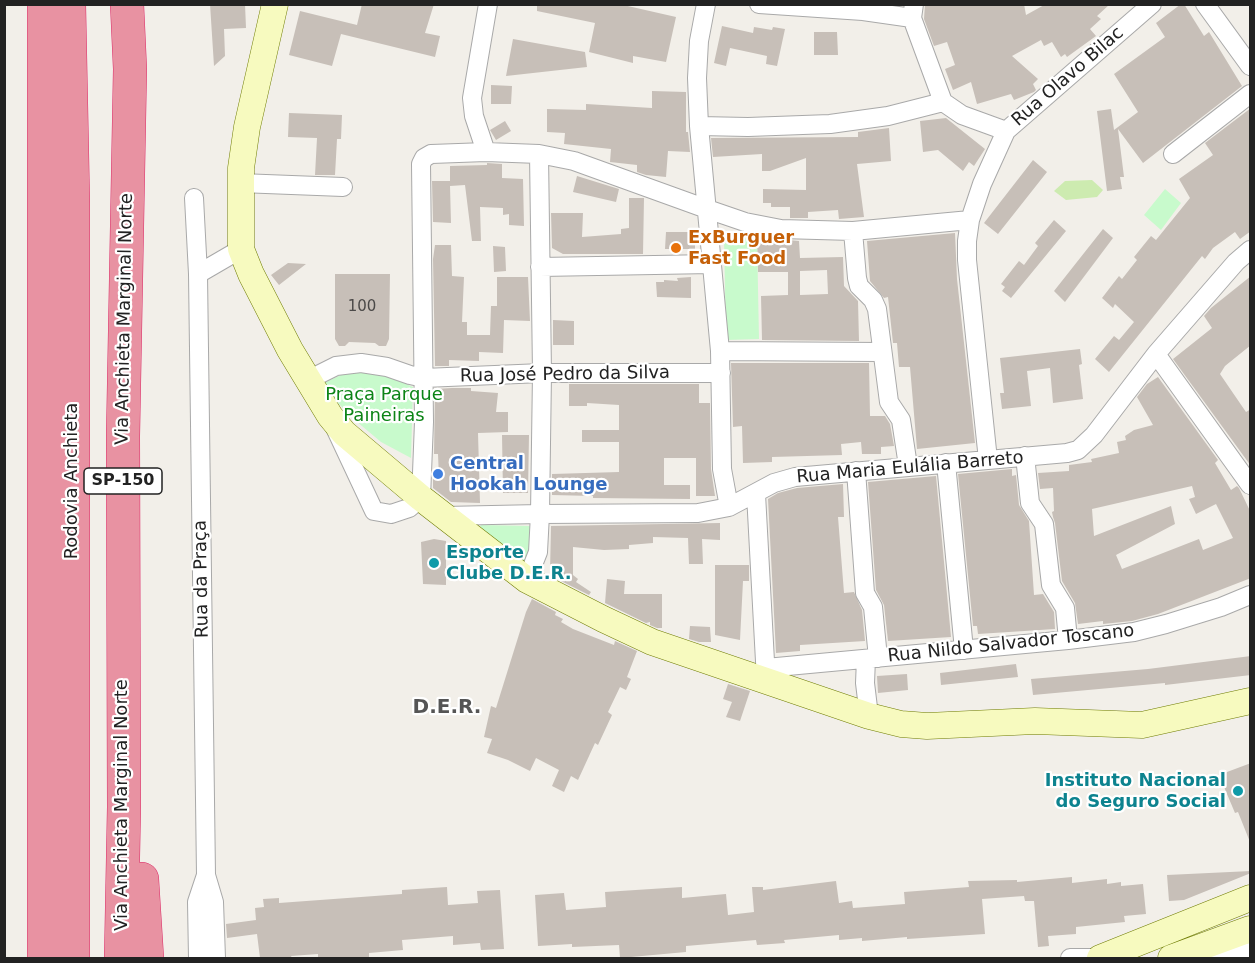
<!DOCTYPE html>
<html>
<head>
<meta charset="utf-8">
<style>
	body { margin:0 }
	#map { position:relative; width:1255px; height:963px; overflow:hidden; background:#f2efe9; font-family:"DejaVu Sans",sans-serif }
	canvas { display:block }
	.frame { position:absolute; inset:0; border:6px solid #222; pointer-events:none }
</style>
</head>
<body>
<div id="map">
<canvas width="1255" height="963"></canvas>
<div class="frame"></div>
</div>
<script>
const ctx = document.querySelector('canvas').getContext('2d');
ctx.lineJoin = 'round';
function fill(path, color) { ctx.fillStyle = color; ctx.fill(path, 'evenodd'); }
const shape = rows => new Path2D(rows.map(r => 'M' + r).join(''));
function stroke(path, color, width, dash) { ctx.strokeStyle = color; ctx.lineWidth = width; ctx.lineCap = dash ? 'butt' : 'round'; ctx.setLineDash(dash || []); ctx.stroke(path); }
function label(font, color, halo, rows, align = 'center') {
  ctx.font = font + ' "DejaVu Sans",sans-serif'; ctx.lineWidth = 4.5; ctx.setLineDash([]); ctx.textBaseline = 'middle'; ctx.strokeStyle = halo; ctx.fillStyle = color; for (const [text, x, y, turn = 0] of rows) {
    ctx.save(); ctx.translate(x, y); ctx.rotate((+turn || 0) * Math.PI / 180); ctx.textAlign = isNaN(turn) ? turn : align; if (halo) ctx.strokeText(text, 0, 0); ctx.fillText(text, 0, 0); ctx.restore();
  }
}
fill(shape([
	[1092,180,1103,190,1097,197,1066,200,1054,191,1065,181]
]), '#cdebb0');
fill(shape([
	[1165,189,1181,203,1161,230,1144,215],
	[757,237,759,339,726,340,724,238],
	[353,372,367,372,388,376,413,387,411,458,381,442,356,421,339,404,324,383,343,374],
	[481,525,532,526,527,570,476,533]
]), '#c8facc');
fill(shape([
	[210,4,245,4,246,28,224,29,225,56,214,66],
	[362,4,434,4,425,33,440,36,435,57,341,34,332,66,289,55,300,11,357,25],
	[537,4,619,4,676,17,666,62,633,56,633,63,589,52,595,23,537,11],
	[925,4,1024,4,1026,15,1046,4,1110,4,1097,16,1101,19,1090,29,1096,36,1067,57,1065,54,1061,57,1052,42,1044,46,1041,40,1012,56,1038,79,1033,84,1036,90,1034,92,1014,100,1011,94,977,104,971,82,953,90,945,69,955,65,947,42,934,46,924,19],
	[1181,4,1184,4,1204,36,1209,32,1242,86,1143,163,1118,129,1124,177,1120,177,1122,189,1107,191,1097,111,1111,109,1114,130,1138,112,1114,74,1165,37,1156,23],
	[722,26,753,33,754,27,772,30,773,27,785,29,777,66,766,64,767,56,730,48,726,66,714,63],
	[814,32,837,32,838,55,814,55],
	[513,39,585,52,587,67,506,76],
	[491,85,512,86,511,104,491,104],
	[652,91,686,92,686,132,688,132,690,152,668,151,666,177,646,175,637,172,637,165,610,162,611,149,564,144,565,133,547,132,547,109,586,110,586,104,652,108],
	[1251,108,1251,231,1240,239,1235,232,1213,248,1205,259,1202,256,1109,372,1095,359,1114,336,1119,340,1134,322,1115,304,1113,308,1102,298,1119,276,1122,279,1137,260,1134,257,1151,236,1156,240,1190,198,1179,179,1213,155,1205,143],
	[289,113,342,115,341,139,337,139,335,175,315,175,317,138,288,137],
	[946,118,985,149,974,166,969,162,963,171,938,150,923,152,920,121],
	[505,121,511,131,496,140,490,130],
	[889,128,891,161,857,164,864,217,839,219,838,210,808,212,808,218,790,218,790,207,771,207,771,203,763,203,763,189,806,190,806,158,770,171,762,171,762,154,713,157,711,138,858,137,858,132],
	[1033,160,1047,172,998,234,984,223],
	[487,163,502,164,502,178,523,179,524,226,509,225,509,214,503,215,503,208,480,207,481,241,472,241,465,185,450,186,451,223,433,222,432,181,450,181,450,166,487,165],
	[577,176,619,189,616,202,573,192],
	[629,198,644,198,643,254,563,254,552,248,551,213,583,213,582,237,621,234,621,229,629,228],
	[1054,220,1066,231,1011,298,1002,291,1005,287,1001,284,1019,261,1024,265,1038,246,1035,243],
	[1103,229,1113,238,1065,302,1054,291],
	[666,232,695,232,695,249,665,249],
	[955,233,957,279,975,443,917,449,910,367,899,367,897,343,893,343,888,297,884,298,870,281,867,241],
	[757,237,799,241,800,258,843,257,844,286,858,301,859,341,762,340,761,296,788,295,788,272,758,272],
	[827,270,828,294,800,295,800,271],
	[435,245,451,245,452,276,464,277,462,322,467,322,467,335,490,335,491,306,497,306,497,277,528,277,530,321,504,320,503,353,479,352,479,361,449,360,449,366,435,366,433,259],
	[493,246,505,247,506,271,494,272],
	[288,263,306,264,279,285,271,275],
	[335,274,390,274,389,339,386,346,379,346,375,343,349,342,345,346,339,346,335,339],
	[1251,276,1251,345,1225,366,1220,374,1246,412,1251,409,1251,466,1173,359,1212,328,1204,316,1211,308],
	[691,277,691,298,657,297,656,282,664,282,664,280,678,281,677,278],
	[553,320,574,321,574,345,553,345],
	[1080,349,1082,364,1079,365,1083,399,1053,403,1050,368,1027,371,1031,406,1002,409,1000,393,1004,393,1000,358],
	[731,363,869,363,870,416,885,416,890,424,894,446,881,447,881,454,862,454,861,442,841,444,842,455,772,457,772,462,743,463,742,426,733,427],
	[1158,377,1218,460,1215,463,1231,490,1237,486,1239,488,1251,513,1251,578,1158,614,1132,621,1103,624,1103,621,1078,624,1075,603,1062,581,1055,523,1053,517,1052,512,1054,511,1053,488,1040,489,1038,473,1069,471,1069,465,1092,462,1091,459,1119,453,1117,442,1126,440,1125,436,1134,430,1153,425,1137,397,1147,384],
	[1192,486,1195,497,1189,499,1196,514,1216,504,1233,538,1203,550,1199,539,1122,569,1116,555,1175,524,1171,506,1094,536,1092,509],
	[569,384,699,384,699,403,710,403,711,469,715,496,696,496,696,458,664,458,664,485,690,485,690,499,593,498,593,496,552,495,552,474,619,472,619,442,582,442,582,430,619,430,619,405,587,403,587,406,569,406],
	[452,388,471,388,471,391,498,393,496,412,508,412,508,432,478,433,480,503,451,502,433,488,433,478,439,478,438,454,434,454,435,389],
	[502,435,529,435,528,493,503,493],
	[1012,469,1012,476,1016,475,1019,505,1029,521,1034,595,1043,594,1054,612,1055,629,978,634,977,626,973,626,958,474],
	[936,476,951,637,888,641,884,605,876,590,868,482],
	[843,484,844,517,838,517,844,593,854,592,862,610,865,641,800,645,800,651,776,653,768,499,778,493,797,488],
	[720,523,720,540,702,539,703,564,689,564,688,538,653,537,653,543,629,545,629,549,604,550,573,547,573,575,578,579,576,582,591,592,589,595,551,576,550,572,551,526],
	[434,539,446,541,446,585,423,584,421,542],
	[715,565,749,565,749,581,743,581,740,640,715,635],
	[607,579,625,581,624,594,662,594,662,628,657,628,650,625,650,622,646,623,605,603],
	[532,599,556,612,555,615,563,619,561,622,573,629,614,645,615,641,637,651,627,677,631,679,626,690,620,687,608,712,612,715,598,745,595,743,578,780,571,776,564,792,552,786,559,770,536,758,530,771,508,760,487,753,492,739,484,737,491,706,496,708,526,612],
	[690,626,710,627,711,642,699,642,689,639],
	[1251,656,1251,675,1165,685,1165,683,1033,695,1031,679,1148,669],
	[1016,664,1018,677,941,685,940,673],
	[907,674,908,690,878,693,877,676],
	[728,684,750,691,740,721,726,717,732,702,723,699],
	[1251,763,1251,841,1250,842,1238,812,1235,813,1219,775],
	[1251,871,1251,873,1184,900,1169,901,1167,875],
	[1072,877,1072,883,1107,879,1107,884,1121,882,1121,886,1143,884,1146,914,1124,916,1125,922,1076,927,1076,934,1048,936,1049,946,1038,947,1034,901,1025,901,1024,896,982,899,985,934,907,939,907,937,862,941,862,938,839,940,839,935,784,940,785,943,757,945,756,940,686,946,686,952,620,958,619,945,572,947,572,944,538,946,535,895,564,893,566,910,606,907,605,892,682,887,682,898,726,894,728,915,754,912,752,887,763,887,763,890,836,881,839,903,852,901,853,908,905,904,904,892,969,887,968,881,1017,880,1017,882],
	[447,887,448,905,478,903,477,891,500,890,504,949,481,950,480,943,453,945,453,936,402,940,403,950,369,953,369,958,318,958,318,954,291,956,292,958,260,958,257,934,227,938,226,924,256,920,255,908,264,907,263,899,279,898,279,903,402,894,402,890]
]), '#c7bfb8');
const street = shape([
	[706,4,699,41,697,78,699,126,720,351,722,469,729,507],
	[759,4,863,11,912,18],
	[914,4,912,18,943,102,962,115,1006,131,1152,4],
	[1205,4,1250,66],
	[699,126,748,127,830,124,888,116,943,102],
	[486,152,474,116,472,98,488,4],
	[1173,154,1250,94],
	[240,183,343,187],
	[194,198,198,274,206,875,197,902,198,958],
	[853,231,857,278,859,286,873,300,877,309,889,402,901,420,908,466],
	[540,267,712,264],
	[198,274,241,249],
	[720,351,882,352],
	[1156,354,1250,485],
	[308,380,336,366,361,363,387,367,410,375,424,378,542,373,721,373],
	[336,430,374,511,391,514,409,508,421,498,424,422,421,164,424,158,431,154,486,152,539,154,574,161,707,209,745,222,781,229,853,231,970,220],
	[1025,456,1030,503,1044,524,1051,585,1065,608,1068,640],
	[988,460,967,260,967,241,970,220,982,184,1006,131],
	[946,463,964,650],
	[856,471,865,593,873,607,878,658],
	[756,494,766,680],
	[444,516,540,514,698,513,729,507,774,483,795,477,1067,453,1078,450,1094,435,1156,354,1236,262,1250,250],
	[527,580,538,552,540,514,542,373,539,154],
	[866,659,865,683,869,716],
	[766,668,1068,640,1134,632,1166,624,1221,607,1250,595],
	[206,875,214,902,216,958],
	[1198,956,1250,952],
	[1070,958,1103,958]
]);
const secondary = shape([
	[275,4,247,127,241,168,241,249,251,274,290,350,330,416,344,433,421,498,527,580,603,619,652,642,869,716,901,724,927,726,1035,721,1142,725,1250,701],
	[1100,958,1250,898],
	[1171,958,1250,929]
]);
const highway = shape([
	[69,4,73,202,73,958],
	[142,879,147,958],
	[44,958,44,4],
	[121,958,124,807,123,436,130,69,127,4]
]);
stroke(street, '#a9a9a9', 20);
stroke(secondary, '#707d05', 27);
stroke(highway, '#dc2a67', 34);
stroke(street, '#fff', 18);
stroke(secondary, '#f7fabf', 26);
stroke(highway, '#e892a2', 33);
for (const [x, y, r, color] of [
	[676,248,6,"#e8710a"],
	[438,474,6,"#3f7fe0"],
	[434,563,6,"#0f9aa8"],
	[1238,791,6,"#0f9aa8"]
]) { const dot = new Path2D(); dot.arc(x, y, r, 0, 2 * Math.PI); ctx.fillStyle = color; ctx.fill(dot); stroke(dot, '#fff', 2); }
label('15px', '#4b4948', null, [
	["100",362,307]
]);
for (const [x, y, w] of [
	[123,481,78]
]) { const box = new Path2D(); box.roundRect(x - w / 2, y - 13, w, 26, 4.5); ctx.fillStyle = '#fff'; ctx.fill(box); stroke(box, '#222', 1.5); }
label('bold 16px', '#222', null, [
	["SP-150",123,481]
]);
label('18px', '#222', '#fff', [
	["Rua Olavo Bilac",1068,77,-41],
	["Via Anchieta Marginal Norte",125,319,-89],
	["Rua José Pedro da Silva",565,375,-1],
	["Rua Maria Eulália Barreto",910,468,-5],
	["Rodovia Anchieta",72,481,-90],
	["Rua da Praça",202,579,-91],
	["Rua Nildo Salvador Toscano",1011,644,-6],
	["Via Anchieta Marginal Norte",122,805,-90]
]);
label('bold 18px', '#c56008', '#fff', [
	["ExBurguer",688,238],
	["Fast Food",688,259]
], 'left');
label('18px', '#0c8416', '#fff', [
	["Praça Parque",384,395],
	["Paineiras",384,416]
]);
label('bold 18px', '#366cbe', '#fff', [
	["Central",450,464],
	["Hookah Lounge",450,485]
], 'left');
label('bold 18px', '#0d838f', '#fff', [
	["Esporte",446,553],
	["Clube D.E.R.",446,574],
	["Instituto Nacional",1226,781,"right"],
	["do Seguro Social",1226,802,"right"]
], 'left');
label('bold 20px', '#555', '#fff', [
	["D.E.R.",447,708]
]);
</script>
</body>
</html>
